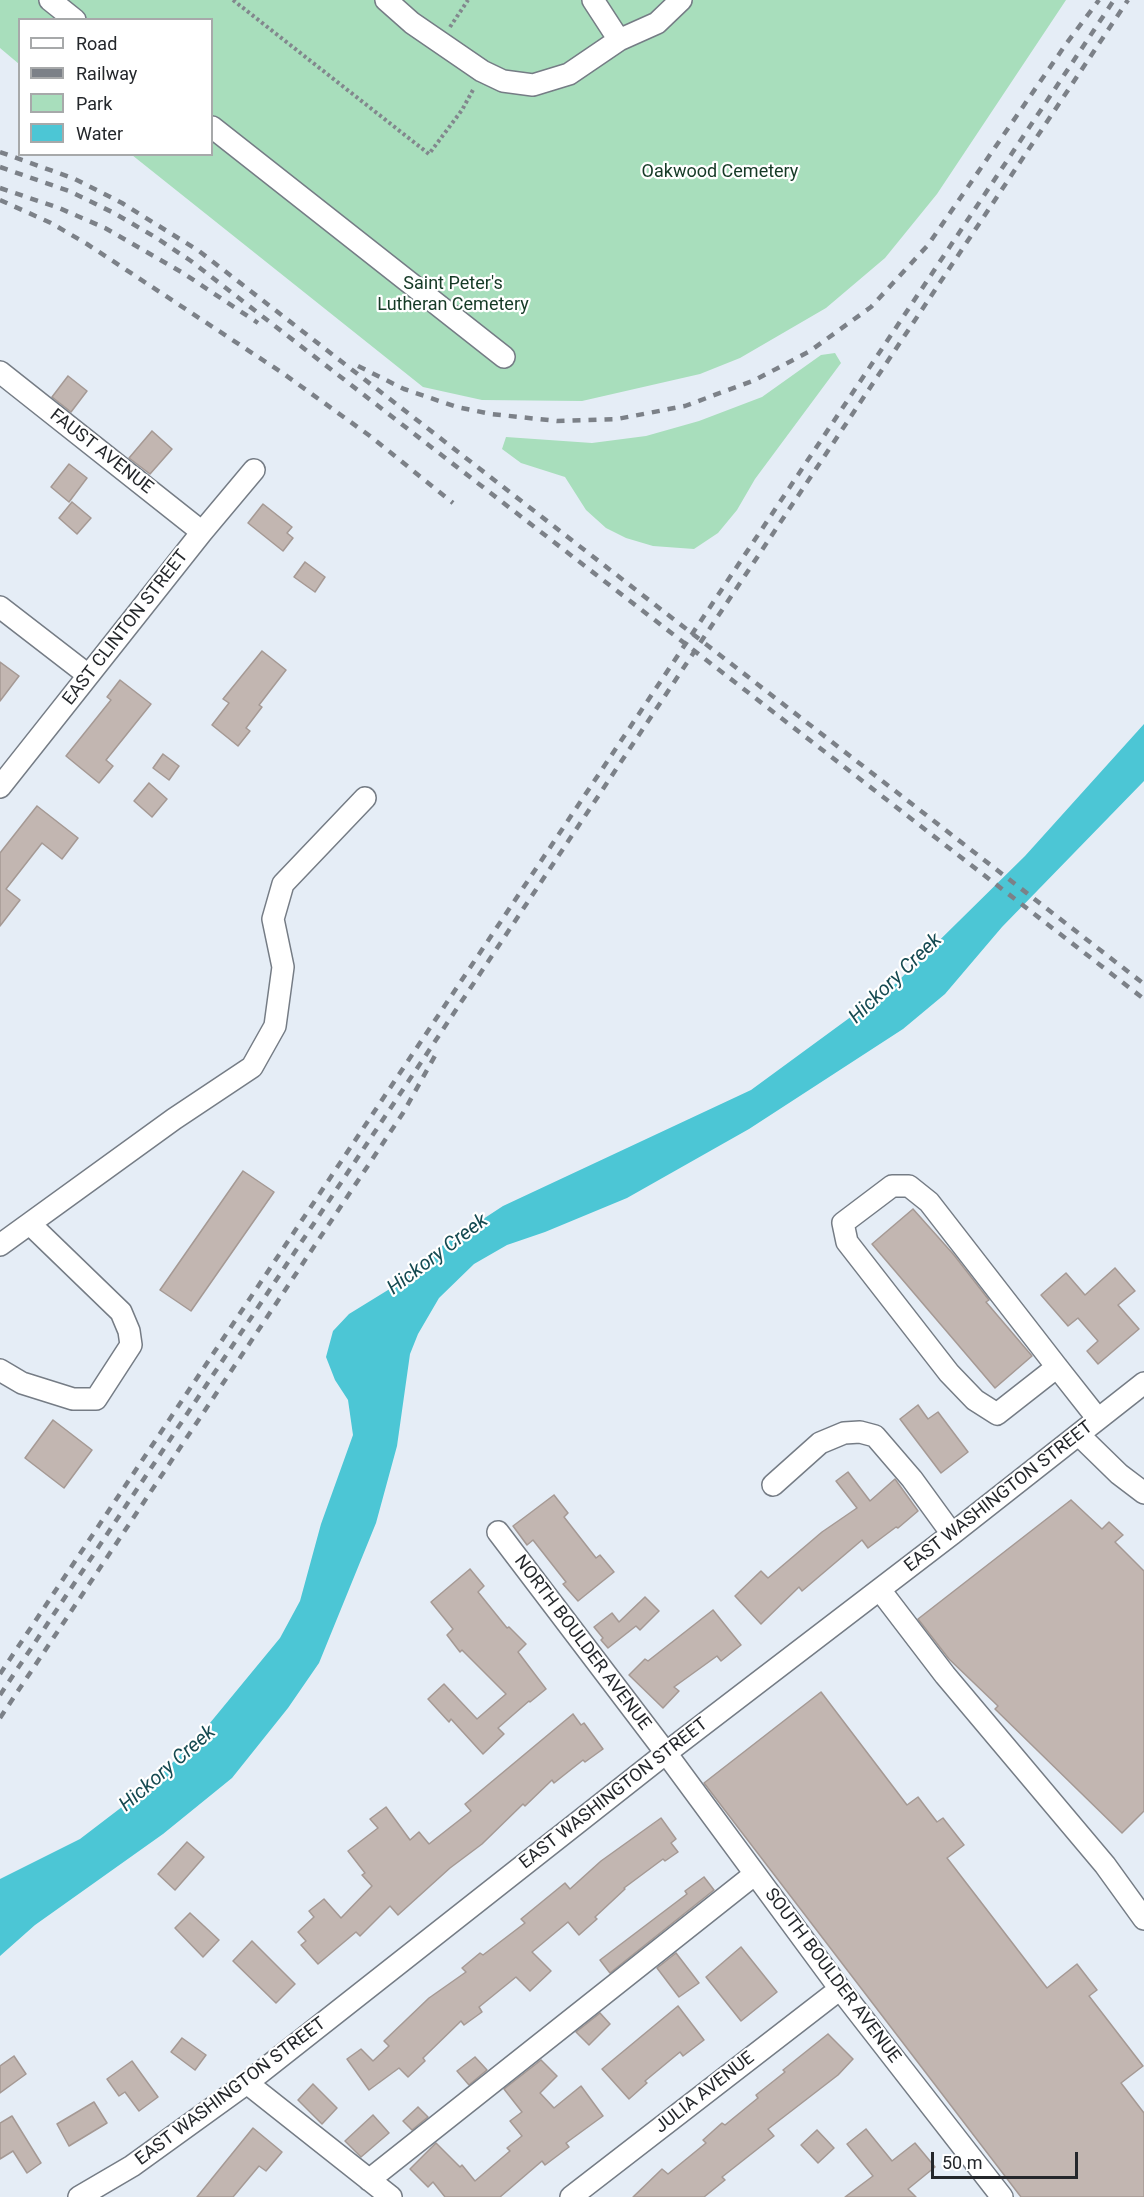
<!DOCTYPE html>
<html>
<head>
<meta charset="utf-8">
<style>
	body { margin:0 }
	#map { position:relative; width:1144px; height:2197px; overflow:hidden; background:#e5edf6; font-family:Roboto,sans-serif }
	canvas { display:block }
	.legend { position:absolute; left:18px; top:18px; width:195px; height:138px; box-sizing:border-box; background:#fff; border:2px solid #a7a9aa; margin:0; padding:8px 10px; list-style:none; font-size:18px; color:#24272b }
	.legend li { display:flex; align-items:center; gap:12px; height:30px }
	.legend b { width:30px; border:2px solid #a7a9aa }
	.scale { position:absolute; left:931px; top:2152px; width:147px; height:27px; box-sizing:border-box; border:3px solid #24272b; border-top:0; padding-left:8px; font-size:18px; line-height:21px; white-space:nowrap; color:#24272b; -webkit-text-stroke:4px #fff; paint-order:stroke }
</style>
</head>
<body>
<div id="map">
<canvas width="1144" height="2197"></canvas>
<ul class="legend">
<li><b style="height:8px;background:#fff"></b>Road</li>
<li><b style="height:8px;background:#7c8188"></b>Railway</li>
<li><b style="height:16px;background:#a8debc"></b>Park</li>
<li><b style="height:16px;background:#4cc6d5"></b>Water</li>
</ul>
<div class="scale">50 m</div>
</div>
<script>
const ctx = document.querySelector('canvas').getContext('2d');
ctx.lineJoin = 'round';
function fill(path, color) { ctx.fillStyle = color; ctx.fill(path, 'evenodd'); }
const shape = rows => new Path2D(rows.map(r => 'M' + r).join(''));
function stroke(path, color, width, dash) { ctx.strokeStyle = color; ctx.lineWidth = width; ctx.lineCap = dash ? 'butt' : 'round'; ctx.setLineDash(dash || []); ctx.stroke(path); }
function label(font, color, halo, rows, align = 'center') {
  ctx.font = font + ' Roboto,sans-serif'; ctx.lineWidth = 4.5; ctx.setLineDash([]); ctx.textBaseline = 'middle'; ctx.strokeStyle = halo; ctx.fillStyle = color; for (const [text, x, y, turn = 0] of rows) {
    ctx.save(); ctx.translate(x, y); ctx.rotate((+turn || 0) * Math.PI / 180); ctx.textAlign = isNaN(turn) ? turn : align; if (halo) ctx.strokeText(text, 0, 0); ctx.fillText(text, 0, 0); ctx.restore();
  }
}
fill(shape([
	[0,0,1066,0,937,194,885,258,826,308,740,358,700,374,582,401,482,400,423,387,132,155,212,154,212,20,20,20,19,64,0,48],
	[835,353,841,363,755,479,737,510,718,533,694,549,653,546,626,538,606,528,586,510,565,477,521,463,502,449,506,437,592,443,646,436,699,421,762,397,821,355]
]), '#a8debc');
fill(shape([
	[1144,724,1144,781,1002,927,945,994,903,1029,749,1129,627,1198,545,1232,507,1245,474,1264,439,1298,418,1334,410,1354,397,1446,376,1523,319,1663,288,1708,232,1778,163,1834,35,1925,0,1956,0,1879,80,1839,152,1784,205,1729,280,1638,300,1601,321,1524,353,1435,348,1400,335,1380,326,1357,333,1331,349,1314,388,1290,416,1263,503,1206,751,1090,893,986,1025,856]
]), '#4cc6d5');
const building = shape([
	[68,376,87,391,71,412,52,397,68,376],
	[152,431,172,449,150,474,129,458,152,431],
	[69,464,87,478,69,502,51,487,69,464],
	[72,502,91,518,77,534,59,518,72,502],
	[263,504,292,527,287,533,293,538,283,551,248,523,263,504],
	[305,562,325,577,315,592,294,577,305,562],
	[262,651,286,670,259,705,262,707,246,728,250,731,238,746,212,725,229,703,223,699,262,651],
	[0,662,19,676,0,701,0,662],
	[120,680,151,704,106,760,113,766,99,783,66,756,111,700,107,697,120,680],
	[163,754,179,766,169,780,153,768,163,754],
	[149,783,167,799,152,817,134,801,149,783],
	[37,806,78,838,62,859,42,843,6,889,20,900,0,926,0,853,37,806],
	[243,1171,274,1192,191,1311,160,1290,243,1171],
	[913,1209,954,1255,989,1300,986,1302,1032,1356,995,1388,872,1244,913,1209],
	[1115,1268,1135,1291,1118,1305,1139,1329,1098,1364,1087,1351,1098,1341,1078,1318,1068,1326,1041,1295,1066,1273,1085,1295,1115,1268],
	[918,1405,928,1419,938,1412,968,1452,941,1473,900,1419,918,1405],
	[53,1420,92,1450,64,1488,25,1458,53,1420],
	[848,1472,870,1501,895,1479,918,1511,898,1528,896,1527,868,1548,862,1540,802,1591,799,1587,761,1624,735,1596,761,1571,768,1578,822,1532,857,1508,836,1481,848,1472],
	[554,1495,568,1513,564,1517,596,1558,600,1555,614,1572,578,1601,563,1584,566,1582,533,1540,527,1545,513,1526,554,1495],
	[1071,1500,1102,1529,1109,1522,1123,1535,1115,1542,1144,1571,1144,1811,1122,1833,995,1709,998,1706,949,1659,918,1619,1071,1500],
	[470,1569,484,1586,478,1592,507,1628,509,1627,526,1644,518,1652,546,1689,530,1702,529,1701,498,1728,504,1734,483,1754,451,1719,449,1722,428,1699,444,1684,477,1719,506,1694,462,1650,460,1652,447,1635,453,1629,431,1602,470,1569],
	[645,1597,659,1611,640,1630,636,1626,608,1648,601,1640,603,1638,594,1627,612,1613,619,1622,645,1597],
	[713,1610,741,1645,721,1661,717,1656,674,1687,679,1691,663,1708,629,1675,645,1659,648,1661,713,1610],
	[821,1692,907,1805,918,1797,937,1822,943,1818,964,1845,947,1858,1047,1988,1077,1964,1097,1990,1089,1996,1143,2066,1121,2083,1144,2113,1144,2197,1021,2197,704,1783,821,1692],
	[573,1714,581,1725,584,1723,603,1749,585,1762,583,1760,554,1783,552,1780,525,1806,523,1804,482,1844,450,1868,398,1915,390,1906,360,1936,356,1932,318,1964,301,1945,306,1941,298,1932,314,1917,309,1911,324,1899,341,1918,372,1886,362,1875,365,1873,348,1851,378,1828,370,1819,386,1807,410,1840,419,1832,429,1844,471,1811,465,1804,573,1714],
	[661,1818,676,1839,671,1843,678,1852,665,1861,663,1859,624,1888,625,1889,595,1917,597,1919,579,1935,568,1922,532,1952,551,1971,530,1991,516,1977,479,2007,482,2012,464,2025,461,2021,423,2058,425,2061,408,2077,399,2068,369,2090,347,2059,361,2049,373,2061,389,2046,384,2041,429,1998,466,1972,462,1968,480,1953,483,1955,525,1923,521,1919,565,1883,570,1889,601,1861,661,1818],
	[187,1842,204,1857,175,1890,158,1874,187,1842],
	[704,1877,714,1890,610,1973,600,1960,687,1894,685,1891,704,1877],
	[190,1913,219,1940,203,1957,175,1928,190,1913],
	[252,1941,295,1984,276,2003,233,1961,252,1941],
	[741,1947,777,1992,741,2021,706,1977,741,1947],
	[676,1953,699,1983,679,1997,657,1968,676,1953],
	[678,2006,704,2040,683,2056,680,2052,645,2081,647,2083,629,2099,602,2069,678,2006],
	[600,2013,610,2024,589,2045,576,2032,600,2013],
	[828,2034,853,2059,838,2075,768,2129,774,2136,722,2177,725,2180,704,2197,633,2197,662,2169,668,2174,706,2143,703,2140,722,2123,725,2125,758,2098,756,2095,785,2072,783,2070,828,2034],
	[182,2038,206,2055,195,2070,171,2052,182,2038],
	[14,2056,26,2074,0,2093,0,2066,14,2056],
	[475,2057,487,2070,469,2085,457,2071,475,2057],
	[541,2060,557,2076,540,2093,554,2108,581,2086,603,2116,566,2143,569,2147,545,2165,542,2161,500,2197,445,2197,433,2182,428,2187,410,2169,436,2143,460,2167,462,2165,475,2181,510,2151,507,2148,522,2136,510,2121,522,2112,504,2089,541,2060],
	[132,2061,158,2097,139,2111,125,2092,119,2096,107,2079,132,2061],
	[313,2084,337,2108,322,2124,298,2100,313,2084],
	[94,2102,107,2123,69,2146,57,2124,94,2102],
	[418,2107,428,2117,412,2130,403,2121,418,2107],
	[373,2115,389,2133,361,2157,345,2141,373,2115],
	[12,2116,41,2163,27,2173,13,2151,0,2159,0,2123,12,2116],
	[253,2128,282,2152,266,2171,259,2166,233,2197,197,2197,253,2128],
	[866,2129,892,2161,915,2143,935,2167,908,2189,916,2197,845,2197,873,2176,847,2144,866,2129],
	[817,2130,834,2148,818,2163,801,2145,817,2130]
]);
fill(building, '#c2b6b1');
stroke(building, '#a59994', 1.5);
const minor = shape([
	[50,0,75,20],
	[386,0,412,23,482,71,503,81,533,85,569,74,619,40,657,23,681,0],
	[593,0,619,40],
	[212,127,504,357],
	[0,372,202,532],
	[0,607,88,675],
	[0,787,202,532,254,470],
	[0,1245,174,1119,252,1067,275,1026,283,967,273,919,283,884,365,798],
	[1057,1367,997,1414,975,1400,949,1373,847,1242,843,1223,892,1186,909,1186,929,1202,1057,1367,1098,1419],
	[0,1370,22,1383,73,1399,96,1399,131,1345,129,1331,121,1312,30,1224],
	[1079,1435,1119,1474,1144,1493],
	[773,1485,820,1443,844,1433,860,1432,875,1436,912,1479,952,1534],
	[498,1532,666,1753,840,1989,1002,2197],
	[880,1590,945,1675,1105,1865,1144,1919],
	[247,2083,391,2197],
	[369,2180,755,1874],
	[79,2197,132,2166,247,2083,666,1753,952,1534,1144,1383],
	[571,2197,840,1989]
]);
stroke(minor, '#757c85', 24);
stroke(shape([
	[233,0,429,154,462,110,474,88],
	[450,27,468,0]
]), '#82878d', 4, [3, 3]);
stroke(minor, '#fff', 21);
stroke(shape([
	[0,152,75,179,122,203,199,251,1144,984],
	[0,167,69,191,114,213,155,237,191,261,1144,999],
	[0,188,59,208,105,228,183,273,258,323],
	[0,200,51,223,87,244,284,374,370,436,453,503],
	[358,366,404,389,457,407,491,414,557,421,617,419,685,406,755,380,810,351,871,307,928,245,1066,44,1099,0],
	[0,1674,1114,0],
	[0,1695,1128,0],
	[0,1718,403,1113,436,1054]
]), '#7c8188', 4.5, [8, 8]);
label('18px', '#153a26', '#fff', [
	["Oakwood Cemetery",720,172],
	["Saint Peter's",453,284],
	["Lutheran Cemetery",453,305]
]);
label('18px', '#24272b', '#fff', [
	["FAUST AVENUE",101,452,38],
	["EAST CLINTON STREET",126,628,-52],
	["EAST WASHINGTON STREET",999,1497,-38],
	["NORTH BOULDER AVENUE",582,1643,53],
	["EAST WASHINGTON STREET",614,1794,-38],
	["SOUTH BOULDER AVENUE",832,1976,53],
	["EAST WASHINGTON STREET",231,2092,-37],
	["JULIA AVENUE",705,2093,-38]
]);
label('italic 20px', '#154a51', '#fff', [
	["Hickory Creek",896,979,-44],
	["Hickory Creek",438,1255,-37],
	["Hickory Creek",168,1769,-41]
]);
</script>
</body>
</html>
